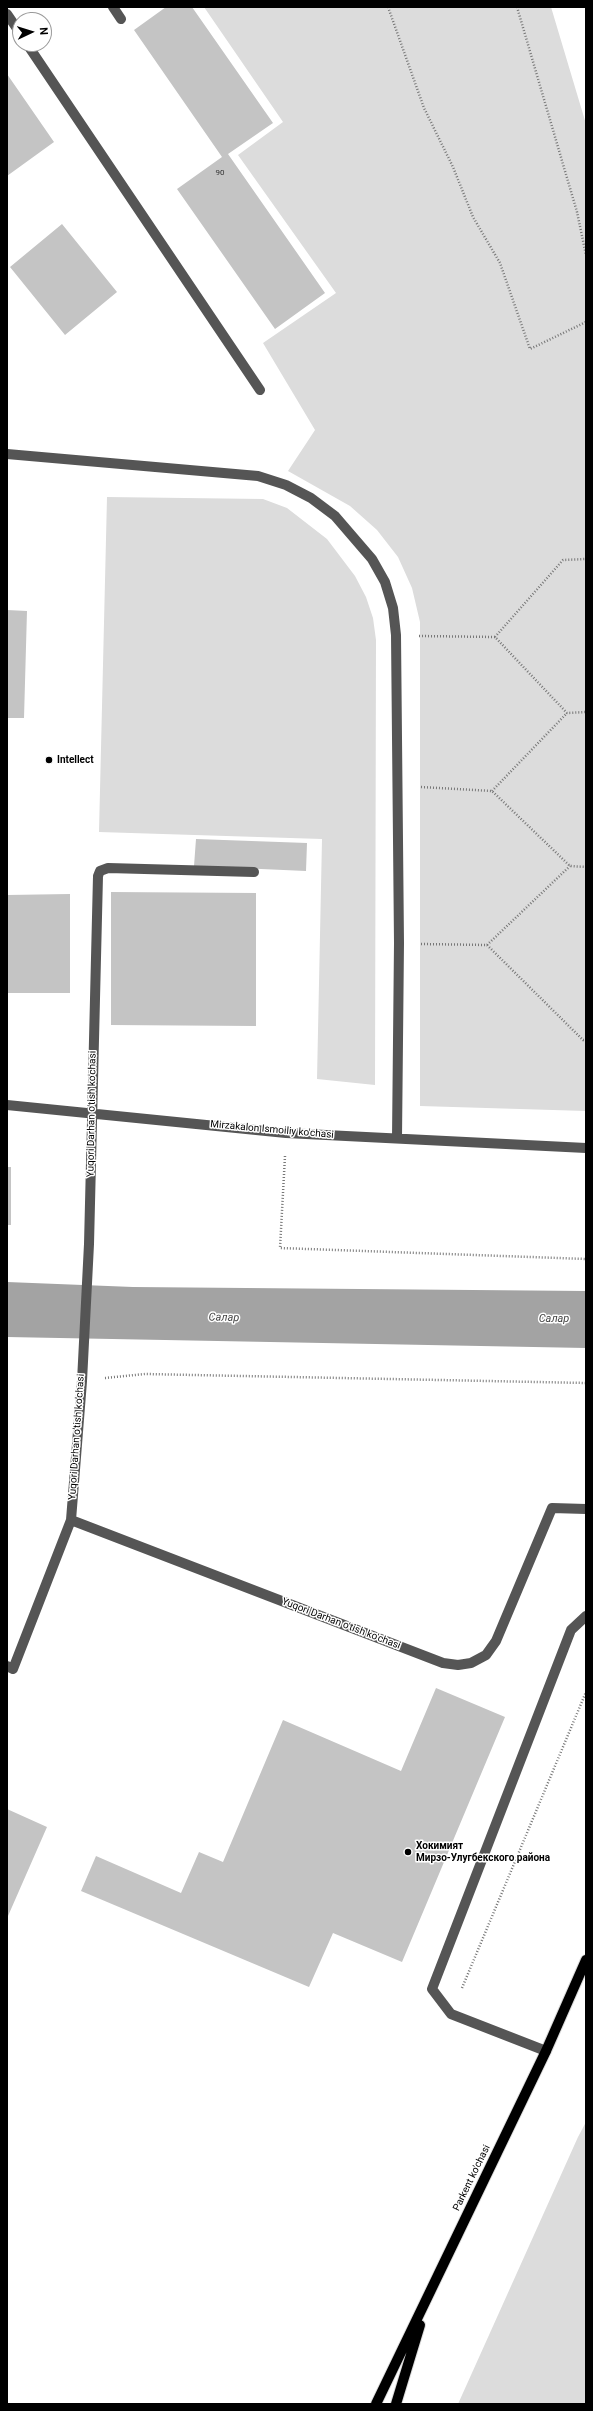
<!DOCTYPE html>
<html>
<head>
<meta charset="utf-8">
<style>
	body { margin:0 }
	#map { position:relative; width:593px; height:2411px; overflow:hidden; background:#fff; font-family:Roboto,sans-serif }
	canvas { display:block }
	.frame { position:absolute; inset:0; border:8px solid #000; pointer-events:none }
	.north { position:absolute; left:12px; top:12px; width:40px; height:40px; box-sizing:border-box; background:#fff; border:1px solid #999; border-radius:50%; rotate:86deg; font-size:11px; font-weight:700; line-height:16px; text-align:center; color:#000 }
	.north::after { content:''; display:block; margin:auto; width:14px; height:18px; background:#000; clip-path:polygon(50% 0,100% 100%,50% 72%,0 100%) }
</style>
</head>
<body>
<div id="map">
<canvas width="593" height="2411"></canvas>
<div class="frame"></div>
<div class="north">N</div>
</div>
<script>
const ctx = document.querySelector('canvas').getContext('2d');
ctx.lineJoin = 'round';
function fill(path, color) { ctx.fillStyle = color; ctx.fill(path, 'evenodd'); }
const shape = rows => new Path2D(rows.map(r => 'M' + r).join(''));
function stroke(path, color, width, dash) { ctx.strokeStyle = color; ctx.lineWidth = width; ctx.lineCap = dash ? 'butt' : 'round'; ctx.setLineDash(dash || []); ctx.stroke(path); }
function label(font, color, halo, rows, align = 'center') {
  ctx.font = font + ' Roboto,sans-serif'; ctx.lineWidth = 3; ctx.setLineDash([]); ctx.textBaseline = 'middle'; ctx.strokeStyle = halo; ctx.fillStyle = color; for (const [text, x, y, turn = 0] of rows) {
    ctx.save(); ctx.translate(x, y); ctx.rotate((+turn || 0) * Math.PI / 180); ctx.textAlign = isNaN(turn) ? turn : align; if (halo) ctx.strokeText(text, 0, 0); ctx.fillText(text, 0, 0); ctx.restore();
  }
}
fill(shape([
	[204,7,551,7,586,124,586,1111,420,1106,420,622,412,588,398,557,377,530,350,506,288,471,315,430,263,343,336,293,238,155,283,122],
	[107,497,263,499,287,508,327,539,355,576,366,597,373,618,376,640,375,1085,317,1079,322,839,99,832],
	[586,2122,586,2404,458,2404,578,2137]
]), '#dcdcdc');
fill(shape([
	[7,1282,133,1287,586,1291,586,1348,7,1337]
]), '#a3a3a3');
fill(shape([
	[166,7,192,7,273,123,228,154,325,293,275,329,177,189,222,157,134,30],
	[7,74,54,142,7,176],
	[62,224,117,292,65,335,10,267],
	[7,610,27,611,24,718,7,718],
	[196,839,307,843,306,871,194,866],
	[111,892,256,893,256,1026,111,1025],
	[70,894,70,993,7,993,7,895],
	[7,1167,11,1167,11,1225,7,1225],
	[436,1688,505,1717,402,1962,333,1933,309,1987,81,1891,96,1856,181,1893,199,1852,223,1862,283,1720,401,1771],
	[7,1809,47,1827,8,1916,7,1916]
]), '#c4c4c4');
const major = shape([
	[376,2404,546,2051,586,1960],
	[396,2404,420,2325]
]);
stroke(major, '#dbdbdb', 12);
stroke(shape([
	[388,7,424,108,453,167,473,217,500,263,530,349,586,322],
	[517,7,577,212,586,255],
	[419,636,495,637,567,713,586,712],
	[495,637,563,560,586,559],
	[421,787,492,791,570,866,586,867],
	[492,791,567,713],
	[421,944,487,945,583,1040,586,1040],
	[487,945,570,866],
	[285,1156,280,1248,586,1259],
	[105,1378,145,1374,586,1383],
	[462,1988,586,1692]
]), '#777', 2.5, [1, 2]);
stroke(shape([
	[113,7,121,19],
	[7,14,20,33],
	[27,44,260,390],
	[7,454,258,476,286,485,311,498,335,516,372,559,385,582,393,608,396,635,399,943,397,1138],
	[254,872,108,868,100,871,98,876,89,1244,82,1381,71,1520,443,1663,458,1665,471,1663,486,1655,496,1641,552,1508,586,1509],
	[7,1105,286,1133,586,1148],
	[7,1666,13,1669,71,1520],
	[546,2051,451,2014,432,1989,571,1630,586,1616]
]), '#555', 10);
stroke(major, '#000', 10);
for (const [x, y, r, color] of [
	[49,760,4,"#000"],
	[408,1852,4,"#000"]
]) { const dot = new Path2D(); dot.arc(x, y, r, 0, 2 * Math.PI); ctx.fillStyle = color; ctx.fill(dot); stroke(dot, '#fff', 1.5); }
label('8px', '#313131', null, [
	["90",220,173]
]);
label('bold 10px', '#000', '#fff', [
	["Intellect",57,760],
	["Хокимият",416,1846],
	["Мирзо-Улугбекского района",416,1858]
], 'left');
label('10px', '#000', '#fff', [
	["Yuqori Darhan o'tish ko'chasi",92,1114,-89],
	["Mirzakalon Ismoiliy ko'chasi",272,1130,5],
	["Yuqori Darhan o'tish ko'chasi",77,1437,-86],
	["Yuqori Darhan o'tish ko'chasi",341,1624,21],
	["Parkent ko'chasi",472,2178,-64]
]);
label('italic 11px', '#444', '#fff', [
	["Салар",224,1318,1],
	["Салар",554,1319]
]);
</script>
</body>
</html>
